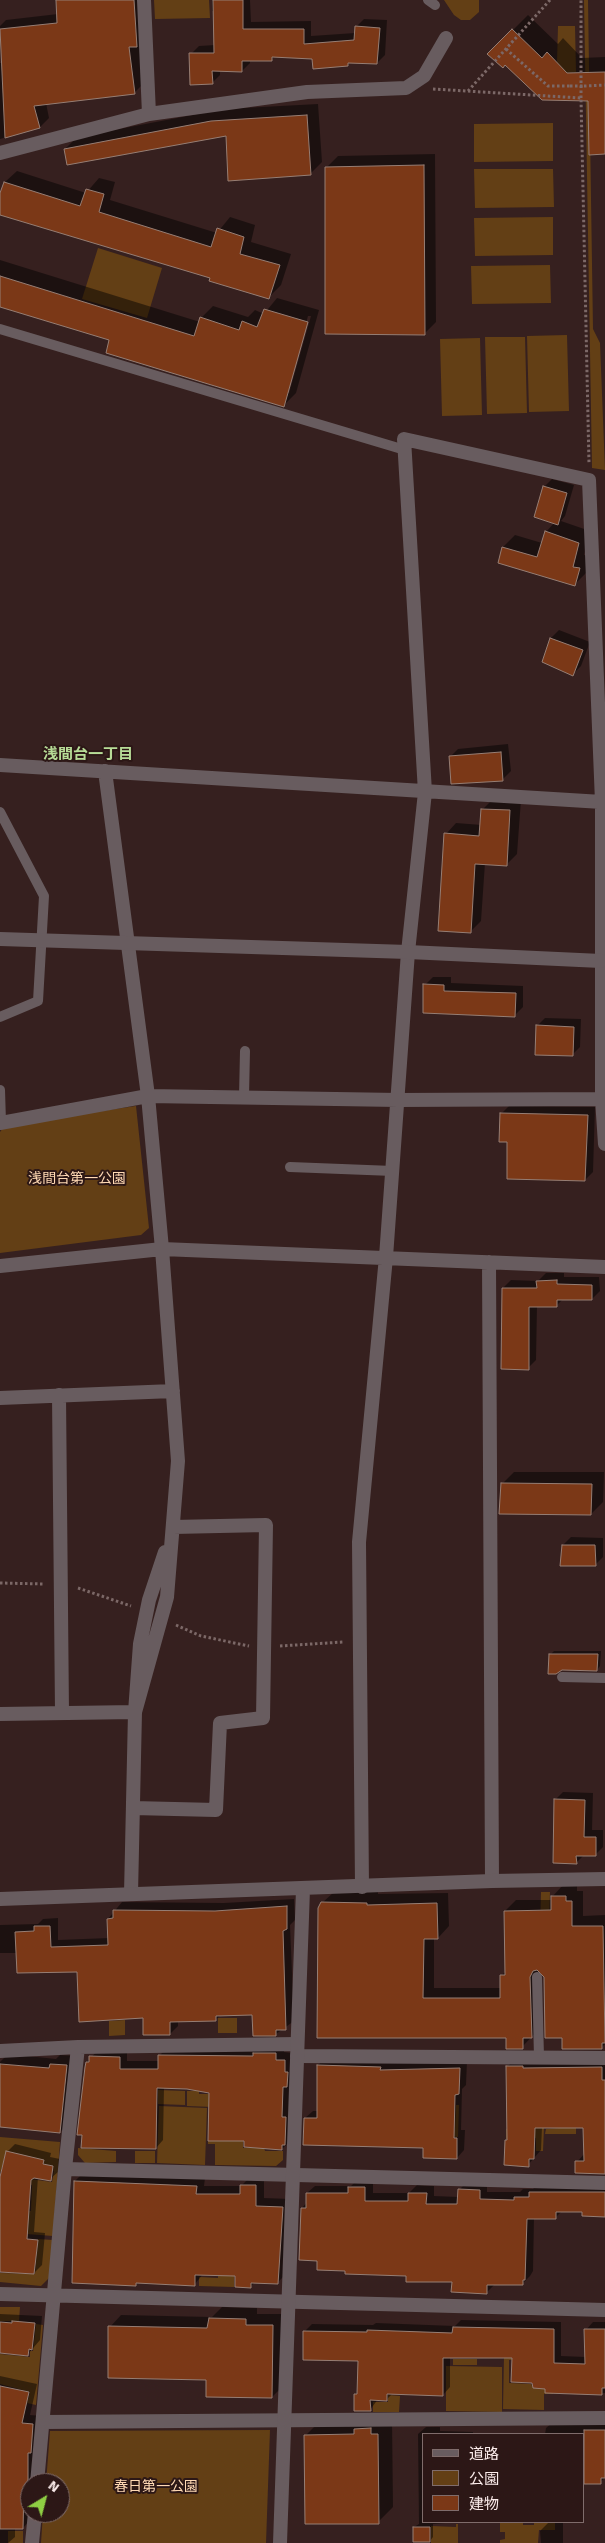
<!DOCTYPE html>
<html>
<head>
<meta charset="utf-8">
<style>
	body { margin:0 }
	#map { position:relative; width:605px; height:2543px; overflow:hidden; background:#36201f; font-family:Signika,"Noto Sans JP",sans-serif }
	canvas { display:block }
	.legend { position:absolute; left:422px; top:2433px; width:162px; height:90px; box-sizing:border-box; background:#2c1716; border:1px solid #7f6c6b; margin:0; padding:6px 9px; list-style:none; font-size:15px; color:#fbeceb }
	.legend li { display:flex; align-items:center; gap:10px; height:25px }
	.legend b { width:25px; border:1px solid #7f6c6b }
	.north { position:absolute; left:20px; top:2473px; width:50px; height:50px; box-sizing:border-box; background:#2c1716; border:1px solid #7f6c6b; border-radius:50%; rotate:37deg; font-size:14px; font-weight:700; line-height:20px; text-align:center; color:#fbeceb }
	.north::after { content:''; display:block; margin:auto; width:18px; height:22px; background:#8ece43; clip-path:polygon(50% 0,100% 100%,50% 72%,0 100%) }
</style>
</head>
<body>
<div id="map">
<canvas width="605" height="2543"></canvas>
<ul class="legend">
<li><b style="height:6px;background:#685c5f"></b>道路</li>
<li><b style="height:14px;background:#633f15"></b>公園</li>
<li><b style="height:14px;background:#7b3817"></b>建物</li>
</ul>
<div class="north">N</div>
</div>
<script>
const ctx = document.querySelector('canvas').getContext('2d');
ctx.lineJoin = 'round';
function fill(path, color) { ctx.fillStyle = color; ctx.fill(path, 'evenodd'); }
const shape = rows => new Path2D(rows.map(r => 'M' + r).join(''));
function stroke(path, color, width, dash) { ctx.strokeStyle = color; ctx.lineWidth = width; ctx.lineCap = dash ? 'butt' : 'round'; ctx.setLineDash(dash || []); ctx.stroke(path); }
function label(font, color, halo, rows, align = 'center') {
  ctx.font = font + ' Signika,"Noto Sans JP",sans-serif'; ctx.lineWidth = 4; ctx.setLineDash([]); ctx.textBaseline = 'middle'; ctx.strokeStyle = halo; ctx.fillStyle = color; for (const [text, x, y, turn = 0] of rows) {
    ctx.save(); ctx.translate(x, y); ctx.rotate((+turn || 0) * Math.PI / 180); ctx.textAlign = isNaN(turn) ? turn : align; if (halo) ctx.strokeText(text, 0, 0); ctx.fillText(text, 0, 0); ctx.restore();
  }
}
fill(shape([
	[154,0,209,0,210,18,155,19],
	[444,0,479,0,479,12,470,20,461,20,454,15],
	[584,0,588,0,593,329,600,343,605,470,592,468],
	[558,26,575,26,576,72,567,73,557,63],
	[553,123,553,161,474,162,474,124],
	[474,169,553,169,554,207,475,208],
	[553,217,553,255,475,256,474,218],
	[98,248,162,268,147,318,82,299],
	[550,265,551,303,472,304,471,266],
	[567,335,569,411,529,412,527,336],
	[485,337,525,337,527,413,487,414],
	[480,338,482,415,442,416,440,339],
	[136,1106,149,1228,141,1235,0,1253,0,1132,5,1125],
	[541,1892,550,1892,549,1921,540,1929],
	[218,2018,237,2018,237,2033,218,2033],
	[125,2020,125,2035,109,2036,109,2021],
	[158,2090,185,2091,185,2105,158,2104],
	[187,2091,199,2091,199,2094,222,2094,213,2107,187,2106],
	[456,2105,459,2105,458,2137,436,2136,432,2130,455,2130],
	[159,2106,207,2108,205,2165,157,2163],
	[527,2127,544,2127,543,2151,536,2151,536,2138,506,2139,506,2129],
	[572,2127,576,2127,576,2134,545,2134,546,2129],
	[0,2137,60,2142,53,2236,0,2232,0,2209,31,2211,32,2185,0,2182,0,2175,52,2182,54,2171,52,2170,53,2166,44,2164,44,2160,5,2157,0,2173],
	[208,2140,243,2141,243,2148,264,2148,265,2151,283,2151,283,2160,276,2166,215,2165,215,2144,208,2144],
	[78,2148,116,2151,116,2162,85,2163,78,2155],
	[135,2151,155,2151,155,2163,135,2163],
	[38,2239,53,2240,49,2278,41,2286,0,2282,0,2273,35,2274],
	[218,2260,234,2260,234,2287,199,2286,199,2277,218,2278],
	[0,2307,20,2307,19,2321,0,2321],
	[36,2324,43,2325,36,2405,27,2403,30,2392,0,2384,0,2354,30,2357,30,2351,33,2351],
	[504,2356,516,2357,515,2360,509,2360,509,2383,531,2384,533,2388,554,2387,553,2394,544,2394,544,2410,503,2409],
	[453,2359,477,2359,477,2365,453,2365],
	[446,2366,502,2367,502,2412,446,2411],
	[388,2395,400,2396,399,2412,373,2412,373,2402,388,2402],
	[270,2430,266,2543,41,2543,43,2513,60,2513,60,2483,46,2483,50,2431],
	[500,2522,523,2522,523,2525,534,2525,534,2522,555,2522,555,2530,539,2530,538,2543,500,2543,500,2540,505,2539,505,2532,500,2532],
	[456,2524,458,2524,458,2543,431,2543,431,2526,456,2527],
	[8,2531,23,2531,23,2543,8,2543]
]), '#633f15');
fill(shape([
	[57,0,144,0,146,36,139,43,144,83,134,93,46,103,49,118,40,127,0,139,0,63,2,63,0,26,6,20,58,14],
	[212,0,250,0,251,22,311,21,311,36,355,33,356,27,364,19,387,20,385,55,377,63,350,62,348,65,313,58,275,56,272,59,250,59,250,63,242,71,220,70,220,75,212,83,191,54,199,46,215,45,215,11,212,11],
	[528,15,558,44,563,38,582,58,605,57,605,153,589,99,489,54],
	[318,104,322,162,310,174,228,134,65,149,77,137,224,109],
	[435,154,436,322,424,334,326,168,338,156],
	[17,171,86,193,99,178,115,182,110,200,217,233,230,217,255,225,251,242,291,254,281,285,269,297,212,277,0,214,0,197,5,182],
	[0,260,200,322,201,318,213,306,248,317,255,310,264,314,277,298,319,310,296,393,284,405,111,339,0,305],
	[308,316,311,316,289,393,287,393],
	[552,479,574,485,565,516,561,521,590,531,584,555,591,556,586,573,574,585,499,562,503,547,515,535,542,543,546,532,554,523,544,487],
	[559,630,590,642,581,666,573,674,551,638],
	[508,744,511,771,503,779,452,783,450,757,458,749],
	[494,798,521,800,517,854,506,865,485,863,481,921,470,932,446,834,456,823,482,825,483,809],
	[433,977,451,977,451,983,523,986,523,1007,515,1015,425,985],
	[545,1018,581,1019,580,1047,572,1055,537,1026],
	[509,1106,595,1107,593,1172,585,1180,508,1141,501,1114],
	[546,1273,564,1273,564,1277,599,1277,600,1291,592,1299,563,1299,557,1305,537,1306,536,1360,528,1368,503,1288,511,1280,538,1281],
	[514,1472,604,1472,603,1502,591,1514,502,1484],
	[571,1537,603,1538,603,1557,595,1565,563,1545],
	[554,1651,601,1651,600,1666,597,1670,550,1655],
	[563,1792,593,1793,592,1830,603,1830,603,1847,595,1855,584,1855,576,1863,555,1800],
	[563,1885,577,1886,577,1891,583,1891,583,1916,605,1915,605,2044,601,2048,563,2036,545,1976,541,1972,542,2026,522,2047,507,2037,318,2037,322,1903,334,1892,378,1892,378,1894,448,1893,449,1926,438,1938,434,1938,434,1988,501,1988,501,1976,506,1971,505,1911,516,1900,552,1900,552,1897],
	[294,1899,295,1920,290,1925,294,2021,276,2034,253,2014,221,2015,215,2020,178,2021,178,2026,170,2034,78,1971,17,1953,0,1953,0,1925,38,1924,43,1919,58,1918,58,1940,109,1938,108,1919,122,1902,224,1903],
	[284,2046,284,2052,292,2053,290,2141,282,2149,245,2140,210,2092,187,2087,164,2087,163,2140,156,2148,87,2062,99,2049,127,2049,127,2061,159,2061,160,2055,168,2047],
	[8,2054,56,2059,60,2055,76,2056,69,2123,60,2132,0,2126,0,2062],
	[326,2058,467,2061,466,2085,462,2089,461,2130,465,2130,464,2150,457,2158,425,2146,305,2118,313,2111,318,2111,318,2065],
	[515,2059,605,2059,605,2174,577,2162,585,2153,584,2127,542,2127,541,2150,528,2165,506,2140,509,2138,507,2067],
	[15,2144,51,2153,50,2157,60,2159,58,2172,50,2179,38,2177,34,2232,45,2233,42,2265,34,2273,0,2270,0,2175,7,2152],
	[83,2173,205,2178,204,2186,241,2186,250,2177,264,2177,264,2198,291,2199,286,2274,277,2283,255,2282,251,2286,237,2275,203,2274,195,2284,138,2282,135,2285,75,2181],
	[357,2180,373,2180,373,2193,409,2193,417,2185,434,2186,434,2196,459,2197,459,2190,467,2182,487,2183,487,2192,520,2192,523,2189,533,2189,538,2184,605,2184,605,2215,583,2210,563,2210,555,2218,534,2218,533,2271,530,2276,522,2284,494,2285,487,2292,454,2281,346,2270,319,2260,302,2208,307,2202,307,2193,315,2186,351,2186],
	[222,2307,257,2308,257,2314,284,2314,284,2385,272,2397,207,2378,110,2327,121,2315,212,2317],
	[0,2314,42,2316,40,2340,28,2354,0,2348],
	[461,2320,561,2322,561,2356,586,2357,586,2330,593,2322,605,2322,605,2393,547,2392,547,2388,533,2381,513,2357,450,2357,450,2387,443,2395,393,2393,387,2399,378,2399,370,2410,355,2394,359,2391,359,2360,305,2331,312,2324,373,2325,376,2323,455,2326],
	[0,2376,37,2384,30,2415,42,2416,32,2483,30,2483,31,2519,23,2528,15,2528,15,2537,8,2543,0,2543],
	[392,2419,393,2507,378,2522,306,2435,321,2420],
	[554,2421,605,2423,605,2478,600,2482,584,2469,584,2434,545,2434,546,2428],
	[426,2427,440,2427,440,2431,473,2432,473,2434,424,2434,424,2522,456,2522,433,2524,433,2537,430,2541,414,2527,419,2524,418,2434],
	[502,2522,563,2522,563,2543,541,2543,540,2531,549,2522]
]), '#0007');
const building = shape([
	[56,0,134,0,137,47,129,47,135,94,34,106,40,128,5,138,0,29,57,23,56,0],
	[213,0,243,0,243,29,304,29,304,44,354,40,355,26,380,28,377,64,348,63,348,66,313,69,312,59,272,57,272,61,242,61,242,72,212,71,213,84,190,85,189,53,214,53,213,0],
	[512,29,542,58,547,52,567,73,605,72,605,154,589,155,588,101,542,100,505,65,503,68,487,54,512,29],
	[307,115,311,175,228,181,226,136,67,165,64,149,211,121,307,115],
	[424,165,425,335,325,334,325,167,424,165],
	[4,182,80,206,86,189,104,194,99,212,211,247,217,228,244,237,240,254,280,265,269,299,209,281,210,278,0,215,0,193,4,182],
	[0,276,194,336,200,317,239,330,242,321,257,327,264,309,308,322,284,407,106,353,109,340,0,307,0,276],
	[543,486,567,493,558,525,534,517,543,486],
	[545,531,579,543,573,567,580,568,575,586,498,563,502,547,537,557,545,531],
	[550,638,583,650,573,676,542,662,550,638],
	[501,752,503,781,451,784,449,756,501,752],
	[481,809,510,810,507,866,475,864,471,933,438,931,444,833,479,836,481,809],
	[423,984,444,985,444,991,516,993,515,1017,423,1013,423,984],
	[536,1025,574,1027,573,1056,535,1055,536,1025],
	[500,1113,588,1115,585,1181,507,1179,507,1142,499,1142,500,1113],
	[557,1280,557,1284,592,1285,592,1300,557,1300,557,1307,529,1307,529,1370,501,1369,502,1288,537,1288,536,1281,557,1280],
	[501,1483,592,1484,591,1515,499,1514,501,1483],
	[562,1545,595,1545,596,1566,560,1566,562,1545],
	[549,1654,598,1654,597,1671,562,1670,556,1674,548,1674,549,1654],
	[554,1799,585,1800,584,1837,596,1837,596,1856,576,1856,577,1864,553,1863,554,1799],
	[551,1896,566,1896,566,1901,572,1901,572,1926,603,1926,605,2043,602,2043,602,2049,562,2049,562,2038,545,2038,544,1977,537,1970,533,1971,530,1977,532,2038,523,2038,523,2049,506,2049,506,2038,317,2038,318,1908,321,1902,367,1903,367,1905,437,1903,438,1939,424,1939,423,1998,500,1998,500,1975,505,1975,504,1911,551,1910,551,1896],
	[287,1906,287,1929,283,1931,286,2030,276,2030,276,2036,253,2036,252,2015,216,2016,216,2021,170,2022,170,2035,143,2035,143,2018,79,2022,77,1972,17,1973,15,1932,34,1931,34,1926,50,1926,51,1947,108,1945,107,1919,113,1918,113,1910,215,1911,287,1906],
	[253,2053,276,2053,276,2060,285,2060,285,2072,288,2072,287,2087,283,2087,282,2117,286,2117,285,2145,282,2145,282,2150,244,2147,244,2141,208,2141,209,2093,187,2089,157,2088,156,2149,81,2148,82,2135,77,2135,85,2067,86,2062,89,2062,89,2056,120,2057,120,2069,158,2069,158,2055,253,2056,253,2053],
	[0,2064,49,2068,50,2064,67,2065,60,2133,0,2127,0,2064],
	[317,2065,381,2067,380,2070,460,2068,459,2094,455,2095,454,2138,457,2138,457,2159,423,2158,423,2148,303,2145,304,2118,317,2118,317,2065],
	[506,2066,523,2066,523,2068,602,2067,602,2080,605,2080,605,2174,575,2173,575,2161,584,2161,583,2128,535,2128,534,2159,529,2159,529,2167,504,2165,505,2140,507,2140,506,2066],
	[6,2151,44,2160,43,2164,53,2166,51,2181,34,2178,31,2180,27,2239,38,2240,34,2274,0,2272,0,2177,6,2151],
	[74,2181,197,2186,196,2194,240,2194,240,2185,256,2185,256,2206,283,2207,278,2284,251,2283,251,2288,235,2287,235,2276,195,2275,195,2286,136,2283,136,2286,72,2283,74,2181],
	[348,2187,365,2187,365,2201,408,2201,408,2193,427,2193,426,2204,457,2204,458,2189,480,2190,480,2199,514,2200,514,2197,529,2197,529,2192,605,2192,605,2217,582,2216,582,2212,556,2212,556,2219,527,2219,525,2280,523,2280,523,2285,487,2285,487,2294,451,2292,452,2282,406,2282,406,2276,345,2274,345,2271,317,2270,317,2261,299,2260,301,2208,306,2208,306,2193,348,2193,348,2187],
	[209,2318,246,2319,246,2325,273,2325,272,2398,206,2397,206,2380,108,2378,108,2326,207,2328,209,2318],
	[12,2321,35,2323,32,2350,29,2349,28,2356,0,2353,0,2322,12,2323,12,2321],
	[453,2327,554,2329,554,2363,585,2364,584,2329,605,2329,605,2388,602,2388,602,2395,545,2393,545,2389,533,2388,532,2383,511,2382,512,2358,443,2358,443,2396,387,2394,387,2401,370,2400,371,2411,354,2411,354,2394,357,2394,358,2361,303,2360,303,2331,367,2332,367,2330,452,2333,453,2327],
	[0,2386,29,2392,22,2423,33,2424,31,2453,28,2453,28,2487,24,2487,23,2529,0,2529,0,2386],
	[371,2428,371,2434,378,2434,379,2524,305,2524,304,2435,354,2434,354,2429,371,2428],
	[584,2430,605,2430,605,2478,601,2478,601,2484,584,2484,584,2430],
	[413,2527,430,2527,430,2542,413,2542,413,2527]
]);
fill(building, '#7b3817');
stroke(building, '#967e74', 1);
stroke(shape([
	[506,49,548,86,570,86],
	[584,86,605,85],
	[433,89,581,98,589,464],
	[468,91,550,0],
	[581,98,581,0],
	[0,1583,44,1584],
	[78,1588,131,1606],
	[176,1625,201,1636,249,1646],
	[280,1646,343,1642]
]), '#7c6867', 3, [2.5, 2.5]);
stroke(shape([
	[428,0,435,5],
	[0,329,405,450],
	[0,812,44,896,38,1001,0,1017],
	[0,1090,1,1122],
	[244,1097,245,1051],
	[290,1167,393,1171],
	[562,1677,605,1678],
	[537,1977,539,2057]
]), '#685c5f', 10);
stroke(shape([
	[144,0,149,114],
	[0,153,149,114,307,92,406,88,424,76,446,38],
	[0,765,602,802],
	[105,771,148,1096,162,1249,178,1461,167,1597,135,1712],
	[0,1123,148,1096,398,1100,602,1099],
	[489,1262,492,1881],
	[0,1266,162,1249,605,1267],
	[59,1395,62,1713],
	[0,1398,173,1391],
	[0,1714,135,1712],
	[133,1808,216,1810,220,1723,263,1718,266,1525,173,1527],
	[362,1887,359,1542,386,1257,408,952,425,792,404,439,589,480,602,802,602,1099,605,1144],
	[131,1894,135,1712,140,1644,149,1600,165,1552],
	[0,2051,78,2047,297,2044],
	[297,2056,605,2058],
	[65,2169,605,2183],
	[0,2294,605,2310],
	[43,2422,605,2418],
	[37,2483,65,2169,78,2047],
	[32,2543,35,2513]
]), '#685c5f', 14);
stroke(shape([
	[0,939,408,952,601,961],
	[0,1899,492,1881,605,1879],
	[280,2543,303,1889]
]), '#685c5f', 14);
stroke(shape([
	[570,86,584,86]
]), '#7c6867', 3, [2.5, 2.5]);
label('14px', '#ffd9b4', '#2c1716', [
	["浅間台第一公園",77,1179],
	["春日第一公園",156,2487]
]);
label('bold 15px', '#b7dc97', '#2c1716', [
	["浅間台一丁目",88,755]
]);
</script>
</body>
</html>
